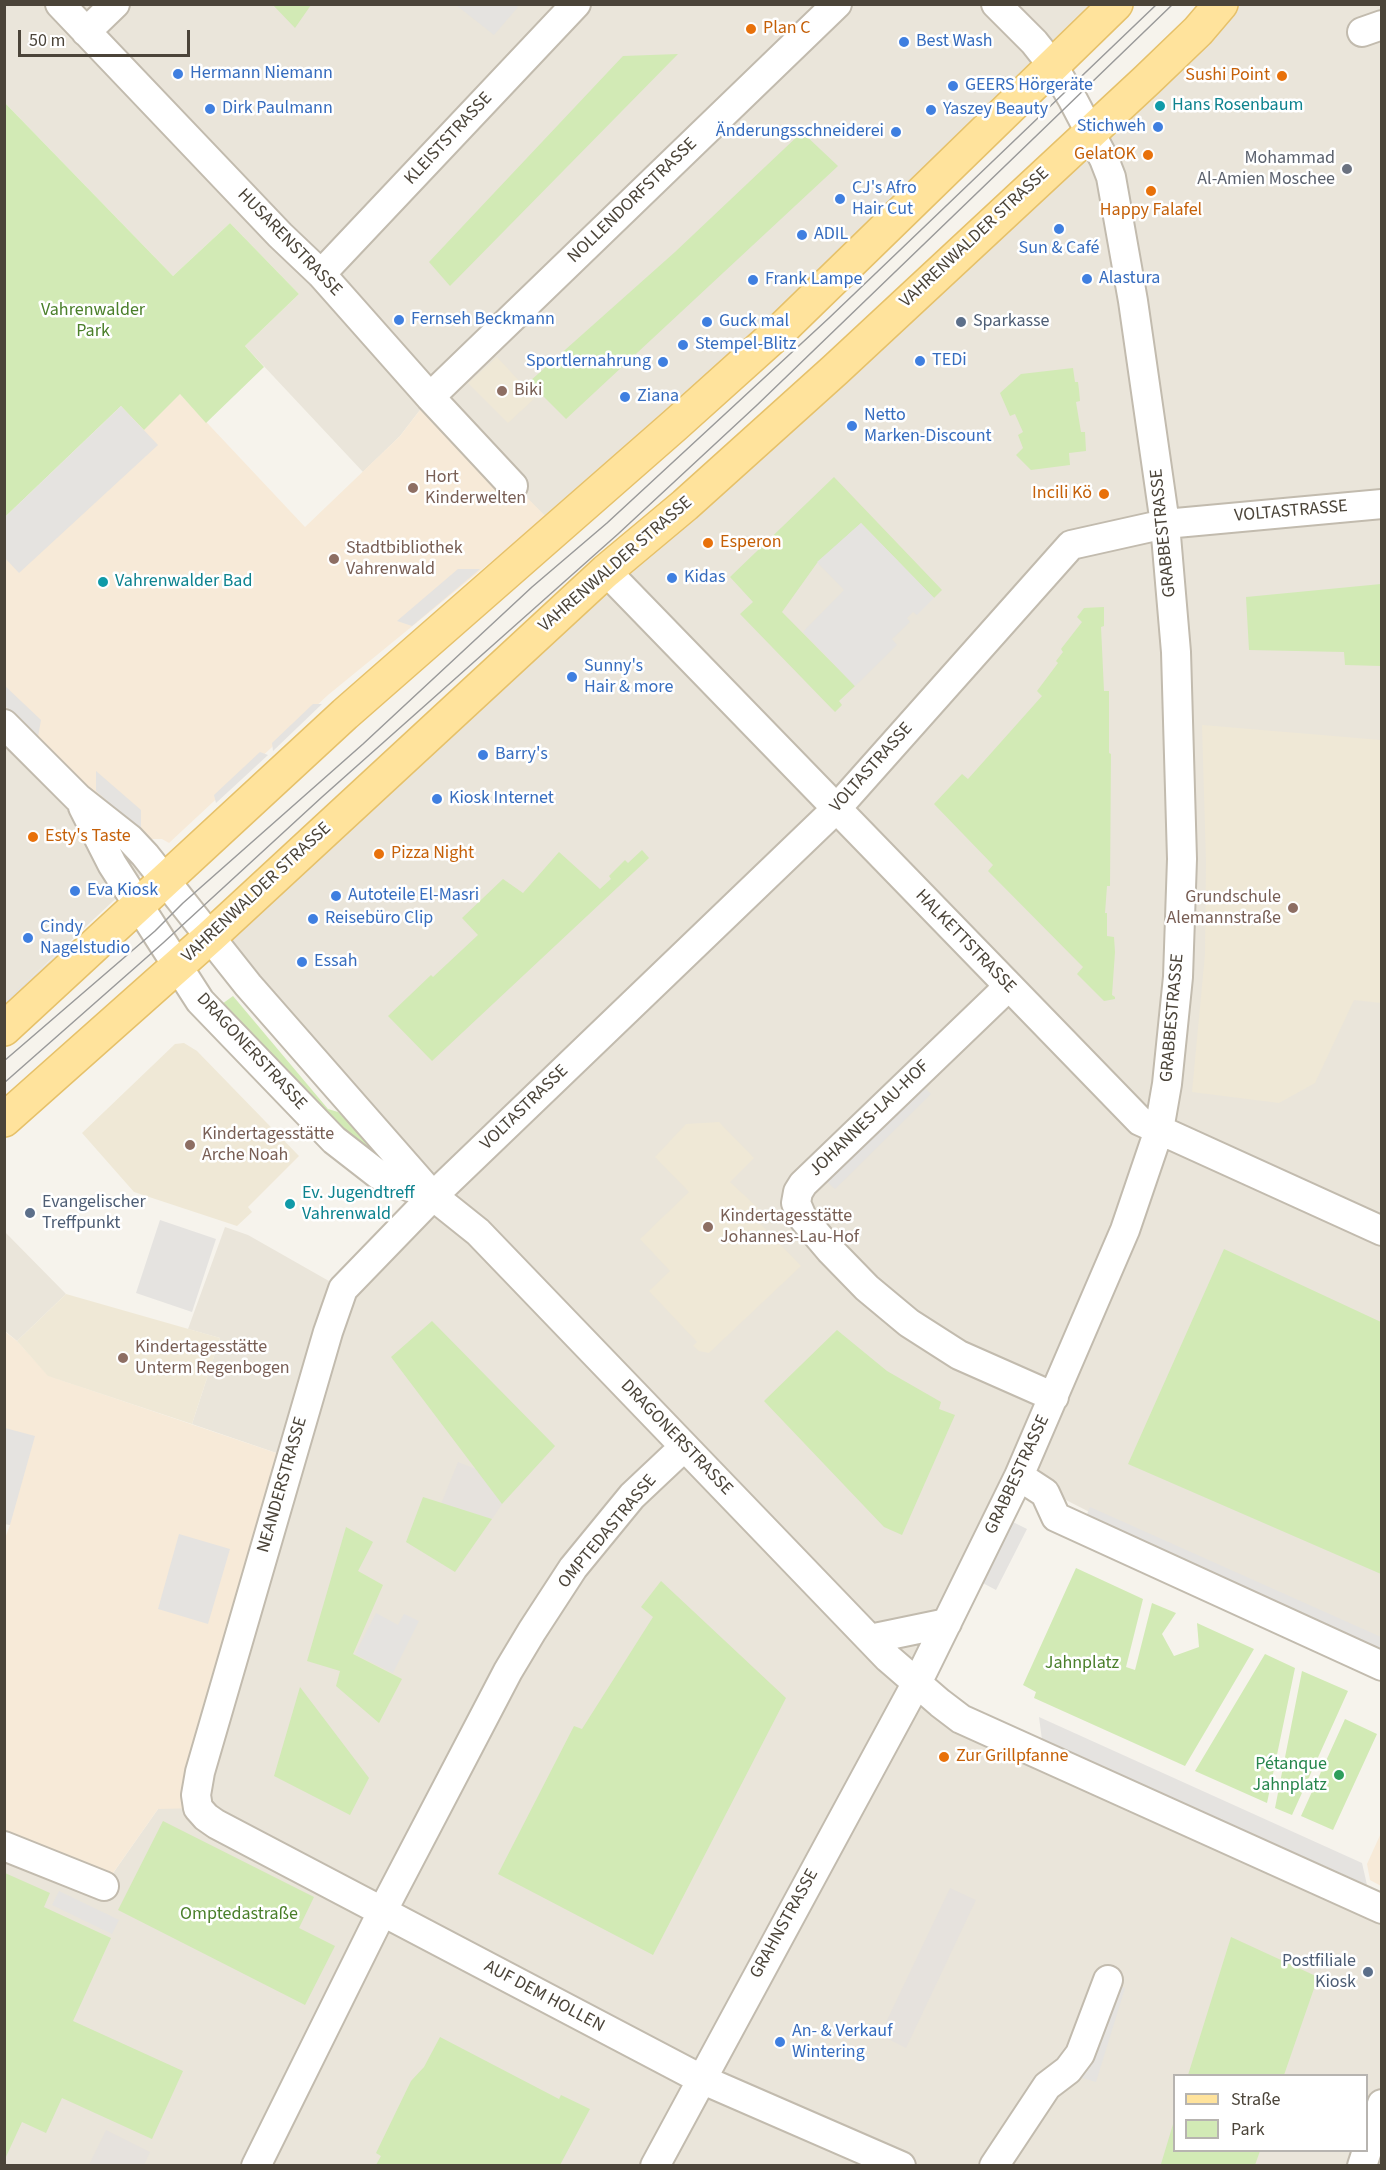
<!DOCTYPE html>
<html>
<head>
<meta charset="utf-8">
<style>
	body { margin:0 }
	#map { position:relative; width:1386px; height:2170px; overflow:hidden; background:#f6f3ec; font-family:"Source Sans 3",sans-serif }
	canvas { display:block }
	.frame { position:absolute; inset:0; border:6px solid #4b4439; pointer-events:none }
	.legend { position:absolute; left:1173px; top:2074px; width:195px; height:78px; box-sizing:border-box; background:#fff; border:2px solid #b7b4b0; margin:0; padding:8px 10px; list-style:none; font-size:18px; color:#4b4439 }
	.legend li { display:flex; align-items:center; gap:12px; height:30px }
	.legend b { width:30px; border:2px solid #b7b4b0 }
	.scale { position:absolute; left:18px; top:30px; width:172px; height:27px; box-sizing:border-box; border:3px solid #4b4439; border-top:0; padding-left:8px; font-size:18px; line-height:21px; white-space:nowrap; color:#4b4439; -webkit-text-stroke:4px #fff; paint-order:stroke }
</style>
</head>
<body>
<div id="map">
<canvas width="1386" height="2170"></canvas>
<div class="frame"></div>
<ul class="legend">
<li><b style="height:8px;background:#ffe39c"></b>Straße</li>
<li><b style="height:16px;background:#d2eab5"></b>Park</li>
</ul>
<div class="scale">50 m</div>
</div>
<script>
const ctx = document.querySelector('canvas').getContext('2d');
ctx.lineJoin = 'round';
function fill(path, color) { ctx.fillStyle = color; ctx.fill(path, 'evenodd'); }
const shape = rows => new Path2D(rows.map(r => 'M' + r).join(''));
function stroke(path, color, width, dash) { ctx.strokeStyle = color; ctx.lineWidth = width; ctx.lineCap = dash ? 'butt' : 'round'; ctx.setLineDash(dash || []); ctx.stroke(path); }
function label(font, color, halo, rows, align = 'center') {
  ctx.font = font + ' "Source Sans 3",sans-serif'; ctx.lineWidth = 5; ctx.setLineDash([]); ctx.textBaseline = 'middle'; ctx.strokeStyle = halo; ctx.fillStyle = color; for (const [text, x, y, turn = 0] of rows) {
    ctx.save(); ctx.translate(x, y); ctx.rotate((+turn || 0) * Math.PI / 180); ctx.textAlign = isNaN(turn) ? turn : align; if (halo) ctx.strokeText(text, 0, 0); ctx.fillText(text, 0, 0); ctx.restore();
  }
}
fill(shape([
	[5,5,1116,5,1002,115,546,517,513,486,430,397,400,436,363,472,245,346,299,294,230,223,173,276,5,103],
	[1221,5,1381,5,1381,1661,1019,1476,917,1683,1381,1909,1381,2165,5,2165,4,1846,104,1886,158,1809,291,1458,192,1424,220,1338,188,1329,225,1227,248,1235,343,1289,433,1196,210,937],
	[1174,2076,1366,2076,1366,2150,1174,2150],
	[5,724,78,798,141,875,5,1002],
	[4,1231,66,1294,17,1341,5,1331]
]), '#eae5da');
fill(shape([
	[180,394,305,527,400,436,430,397,546,517,328,695,169,843,162,839,147,839,41,745,5,707,5,517,121,406],
	[4,1331,17,1341,49,1376,291,1458,198,1808,158,1809,104,1886,5,1846,4,1541,10,1525,4,1524],
	[1381,1833,1381,1886,1370,1880,1367,1864]
]), '#f7ead8');
fill(shape([
	[458,1462,476,1469,502,1504,492,1519,441,1504],
	[950,1888,976,1900,906,2048,880,2035],
	[106,2130,150,2152,144,2165,89,2165]
]), '#e6e2dd');
fill(shape([
	[497,357,535,398,508,423,468,383],
	[1202,725,1381,740,1381,1003,1354,1000,1315,1083,1279,1103,1192,1092,1205,954,1206,862],
	[184,1043,197,1051,299,1156,248,1207,252,1212,237,1226,134,1192,82,1133,175,1044],
	[719,1122,754,1158,730,1182,758,1208,751,1214,801,1266,709,1353,699,1351,693,1346,697,1342,649,1291,670,1271,640,1239,689,1192,655,1157,686,1124],
	[66,1294,220,1338,192,1424,48,1376,17,1341]
]), '#efe8d6');
fill(shape([
	[273,5,311,5,295,28],
	[678,54,450,286,429,262,623,56],
	[5,103,173,276,230,223,299,294,245,346,264,367,206,423,180,394,144,430,121,406,5,517],
	[802,132,838,166,566,419,529,382,675,252],
	[1073,368,1075,382,1078,382,1079,390,1080,401,1076,402,1081,432,1085,432,1086,451,1069,453,1070,465,1031,470,1016,455,1023,448,1018,435,1023,432,1015,414,1010,416,1000,393,1021,374],
	[834,477,942,590,934,598,861,523,817,563,782,612,855,686,839,701,842,705,835,712,740,614,753,602,730,577],
	[1381,584,1381,666,1345,665,1344,652,1249,650,1246,597],
	[1104,607,1104,626,1101,627,1104,691,1109,691,1109,753,1111,754,1110,886,1107,886,1105,913,1107,913,1107,936,1114,937,1115,952,1112,995,1115,997,1115,999,1104,1001,1077,974,1083,967,988,871,993,865,934,804,962,774,968,779,1042,696,1037,691,1058,663,1056,661,1063,652,1061,649,1082,622,1077,617,1084,608],
	[642,850,649,858,432,1061,388,1016,431,975,433,977,478,935,462,918,503,879,523,893,559,852,600,889,611,879,609,876,625,860,628,863],
	[233,996,328,1109,338,1112,390,1163,387,1167,328,1117,222,1004],
	[1224,1249,1381,1322,1381,1574,1128,1464],
	[432,1321,555,1446,502,1504,391,1357],
	[837,1330,887,1371,941,1402,939,1409,955,1415,902,1535,884,1527,764,1401],
	[423,1497,492,1519,455,1572,406,1542],
	[346,1527,373,1542,358,1571,383,1585,353,1654,402,1679,379,1723,336,1686,340,1671,307,1661],
	[1076,1568,1143,1599,1126,1667,1135,1670,1152,1603,1176,1613,1162,1634,1174,1656,1199,1647,1197,1623,1254,1649,1185,1766,1034,1698,1036,1692,1023,1685],
	[661,1581,786,1698,653,1955,498,1874,574,1726,582,1729,653,1617,641,1607],
	[1265,1654,1295,1668,1267,1803,1195,1771],
	[1302,1671,1348,1691,1292,1815,1275,1808],
	[300,1687,369,1778,350,1815,274,1776],
	[1345,1719,1377,1734,1333,1830,1301,1816],
	[163,1821,314,1897,299,1928,335,1946,305,2005,118,1910],
	[5,1873,50,1893,44,1907,111,1938,73,2021,183,2071,152,2139,62,2098,46,2133,22,2122,5,2159],
	[1231,1937,1318,1977,1284,2075,1188,2075],
	[440,2037,559,2099,561,2095,590,2109,560,2165,376,2165,381,2156,376,2153,411,2081,424,2067],
	[1174,2121,1174,2150,1260,2151,1255,2165,1161,2164]
]), '#d2eab5');
fill(shape([
	[516,5,518,7,494,35,456,5],
	[121,406,158,445,19,573,5,558,5,517],
	[861,523,934,598,917,615,913,612,907,618,910,622,892,639,897,645,855,686,803,632,844,590,817,562],
	[458,569,480,569,412,626,397,621],
	[4,685,41,720,38,737,5,706],
	[313,704,322,704,273,751,272,743],
	[260,752,268,755,216,803,214,795],
	[96,771,141,810,141,831,96,791],
	[74,939,80,946,5,1015,4,1002],
	[917,1080,931,1094,835,1189,821,1176],
	[160,1220,216,1239,192,1312,136,1293],
	[5,1428,35,1436,10,1525,5,1524],
	[1090,1507,1381,1637,1381,1660,1082,1526],
	[1009,1520,1027,1529,996,1590,977,1580],
	[179,1534,230,1549,208,1624,158,1609],
	[376,1613,398,1625,404,1614,419,1621,393,1673,355,1654],
	[1039,1717,1362,1863,1367,1885,1042,1740],
	[59,1891,119,1920,112,1934,52,1905],
	[1109,1983,1125,1988,1096,2082,1079,2077]
]), '#e5e3e0');
const minor = shape([
	[60,4,280,235,321,274,430,397,513,486],
	[86,32,115,4],
	[1362,32,1382,25],
	[321,274,576,4],
	[430,397,837,4],
	[606,571,1140,1121,1382,1231],
	[4,724,78,798,130,839,145,855,248,985,433,1196,478,1232,888,1658,940,1703,961,1719,1382,1909],
	[83,807,112,864,200,1001,334,1140,379,1175,429,1194],
	[1009,986,803,1184,798,1192,796,1203,802,1217,830,1250,867,1288,909,1323,959,1355,1054,1397],
	[1019,1476,1045,1493,1056,1517,1382,1666],
	[870,1639,947,1623],
	[4,1846,104,1886],
	[256,2166,382,1912,508,1671,532,1631,573,1568,632,1496,684,1447],
	[655,2166,923,1671,1019,1476,1125,1230,1159,1130,1167,1084,1178,977,1182,859,1176,652,1165,524,1133,301,1111,177,1104,159,1073,100,1053,66,1034,42,996,4],
	[901,2166,701,2079,216,1824,206,1817,198,1808,196,1795,200,1772,328,1332,343,1289,433,1196,836,809,1071,545,1165,524,1382,504],
	[994,2166,1047,2086,1068,2070,1080,2054,1108,1980],
	[1362,2166,1382,2104]
]);
const major = shape([
	[4,1029,345,714,675,425,784,327,1116,4],
	[4,1120,210,937,606,571,685,505,835,370,1147,80,1198,31,1221,4]
]);
stroke(minor, '#c2bbae', 32);
stroke(major, '#e6c16a', 36);
stroke(minor, '#fff', 28);
stroke(major, '#ffe39c', 33);
stroke(shape([
	[4,1061,155,931,183,903,363,744,532,587,607,523,829,318,1157,4],
	[4,1083,163,943,322,797,618,534,756,406,1173,4]
]), '#9a9a9a', 1.5);
for (const [x, y, r, color] of [
	[751,29,6,"#e8710a"],
	[904,42,6,"#3f7fe0"],
	[178,74,6,"#3f7fe0"],
	[1282,76,6,"#e8710a"],
	[953,86,6,"#3f7fe0"],
	[1160,106,6,"#0f9aa8"],
	[210,109,6,"#3f7fe0"],
	[931,110,6,"#3f7fe0"],
	[1158,127,6,"#3f7fe0"],
	[896,132,6,"#3f7fe0"],
	[1148,155,6,"#e8710a"],
	[1347,169,6,"#6b7280"],
	[1151,191,6,"#e8710a"],
	[840,199,6,"#3f7fe0"],
	[1059,229,6,"#3f7fe0"],
	[802,235,6,"#3f7fe0"],
	[1087,279,6,"#3f7fe0"],
	[753,280,6,"#3f7fe0"],
	[399,320,6,"#3f7fe0"],
	[707,322,6,"#3f7fe0"],
	[961,322,6,"#5c6f8a"],
	[683,345,6,"#3f7fe0"],
	[920,361,6,"#3f7fe0"],
	[663,362,6,"#3f7fe0"],
	[502,391,6,"#8d6e63"],
	[625,397,6,"#3f7fe0"],
	[852,426,6,"#3f7fe0"],
	[413,488,6,"#8d6e63"],
	[1104,494,6,"#e8710a"],
	[708,543,6,"#e8710a"],
	[334,559,6,"#8d6e63"],
	[672,578,6,"#3f7fe0"],
	[103,582,6,"#0f9aa8"],
	[572,677,6,"#3f7fe0"],
	[483,755,6,"#3f7fe0"],
	[437,799,6,"#3f7fe0"],
	[33,837,6,"#e8710a"],
	[379,854,6,"#e8710a"],
	[75,891,6,"#3f7fe0"],
	[336,896,6,"#3f7fe0"],
	[1293,908,6,"#8d6e63"],
	[313,919,6,"#3f7fe0"],
	[28,938,6,"#3f7fe0"],
	[302,962,6,"#3f7fe0"],
	[190,1145,6,"#8d6e63"],
	[290,1204,6,"#0f9aa8"],
	[30,1213,6,"#5c6f8a"],
	[708,1227,6,"#8d6e63"],
	[123,1358,6,"#8d6e63"],
	[944,1757,6,"#e8710a"],
	[1339,1775,6,"#2e9e5b"],
	[1368,1972,6,"#5c6f8a"],
	[780,2042,6,"#3f7fe0"]
]) { const dot = new Path2D(); dot.arc(x, y, r, 0, 2 * Math.PI); ctx.fillStyle = color; ctx.fill(dot); stroke(dot, '#fff', 2); }
label('18px', '#c56008', '#fff', [
	["Plan C",763,29],
	["Sushi Point",1270,76,"right"],
	["GelatOK",1136,155,"right"],
	["Happy Falafel",1151,211,"center"],
	["Incili Kö",1092,494,"right"],
	["Esperon",720,543],
	["Esty's Taste",45,837],
	["Pizza Night",391,854],
	["Zur Grillpfanne",956,1757]
], 'left');
label('18px', '#366cbe', '#fff', [
	["Best Wash",916,42],
	["Hermann Niemann",190,74],
	["GEERS Hörgeräte",965,86],
	["Dirk Paulmann",222,109],
	["Yaszey Beauty",943,110],
	["Stichweh",1146,127,"right"],
	["Änderungsschneiderei",884,132,"right"],
	["CJ's Afro",852,189],
	["Hair Cut",852,210],
	["ADIL",814,235],
	["Sun & Café",1059,249,"center"],
	["Alastura",1099,279],
	["Frank Lampe",765,280],
	["Fernseh Beckmann",411,320],
	["Guck mal",719,322],
	["Stempel-Blitz",695,345],
	["TEDi",932,361],
	["Sportlernahrung",651,362,"right"],
	["Ziana",637,397],
	["Netto",864,416],
	["Marken-Discount",864,437],
	["Kidas",684,578],
	["Sunny's",584,667],
	["Hair & more",584,688],
	["Barry's",495,755],
	["Kiosk Internet",449,799],
	["Eva Kiosk",87,891],
	["Autoteile El-Masri",348,896],
	["Reisebüro Clip",325,919],
	["Cindy",40,928],
	["Nagelstudio",40,949],
	["Essah",314,962],
	["An- & Verkauf",792,2032],
	["Wintering",792,2053]
], 'left');
label('18px', '#0d838f', '#fff', [
	["Hans Rosenbaum",1172,106],
	["Vahrenwalder Bad",115,582],
	["Ev. Jugendtreff",302,1194],
	["Vahrenwald",302,1215]
], 'left');
label('18px', '#4b4439', '#fff', [
	["KLEISTSTRASSE",449,139,-47],
	["NOLLENDORFSTRASSE",633,201,-44],
	["VAHRENWALDER STRASSE",975,238,-43],
	["HUSARENSTRASSE",289,243,46],
	["VOLTASTRASSE",1291,512,-5],
	["GRABBESTRASSE",1164,533,-96],
	["VAHRENWALDER STRASSE",616,565,-41],
	["VOLTASTRASSE",872,768,-48],
	["VAHRENWALDER STRASSE",257,893,-43],
	["HALKETTSTRASSE",965,942,46],
	["GRABBESTRASSE",1173,1018,-85],
	["DRAGONERSTRASSE",251,1052,47],
	["VOLTASTRASSE",525,1108,-44],
	["JOHANNES-LAU-HOF",870,1119,-44],
	["DRAGONERSTRASSE",676,1438,46],
	["GRABBESTRASSE",1018,1475,-65],
	["NEANDERSTRASSE",283,1485,-74],
	["OMPTEDASTRASSE",608,1532,-50],
	["GRAHNSTRASSE",785,1924,-61],
	["AUF DEM HOLLEN",544,1997,28]
]);
label('18px', '#5b616d', '#fff', [
	["Mohammad",1335,159],
	["Al-Amien Moschee",1335,180]
], 'right');
label('18px', '#4a7f2a', '#fff', [
	["Vahrenwalder",93,311],
	["Park",93,332],
	["Jahnplatz",1082,1664],
	["Omptedastraße",239,1915]
]);
label('18px', '#4e5e75', '#fff', [
	["Sparkasse",973,322],
	["Evangelischer",42,1203],
	["Treffpunkt",42,1224],
	["Postfiliale",1356,1962,"right"],
	["Kiosk",1356,1983,"right"]
], 'left');
label('18px', '#785e54', '#fff', [
	["Biki",514,391],
	["Hort",425,478],
	["Kinderwelten",425,499],
	["Stadtbibliothek",346,549],
	["Vahrenwald",346,570],
	["Grundschule",1281,898,"right"],
	["Alemannstraße",1281,919,"right"],
	["Kindertagesstätte",202,1135],
	["Arche Noah",202,1156],
	["Kindertagesstätte",720,1217],
	["Johannes-Lau-Hof",720,1238],
	["Kindertagesstätte",135,1348],
	["Unterm Regenbogen",135,1369]
], 'left');
label('18px', '#27864d', '#fff', [
	["Pétanque",1327,1765],
	["Jahnplatz",1327,1786]
], 'right');
</script>
</body>
</html>
